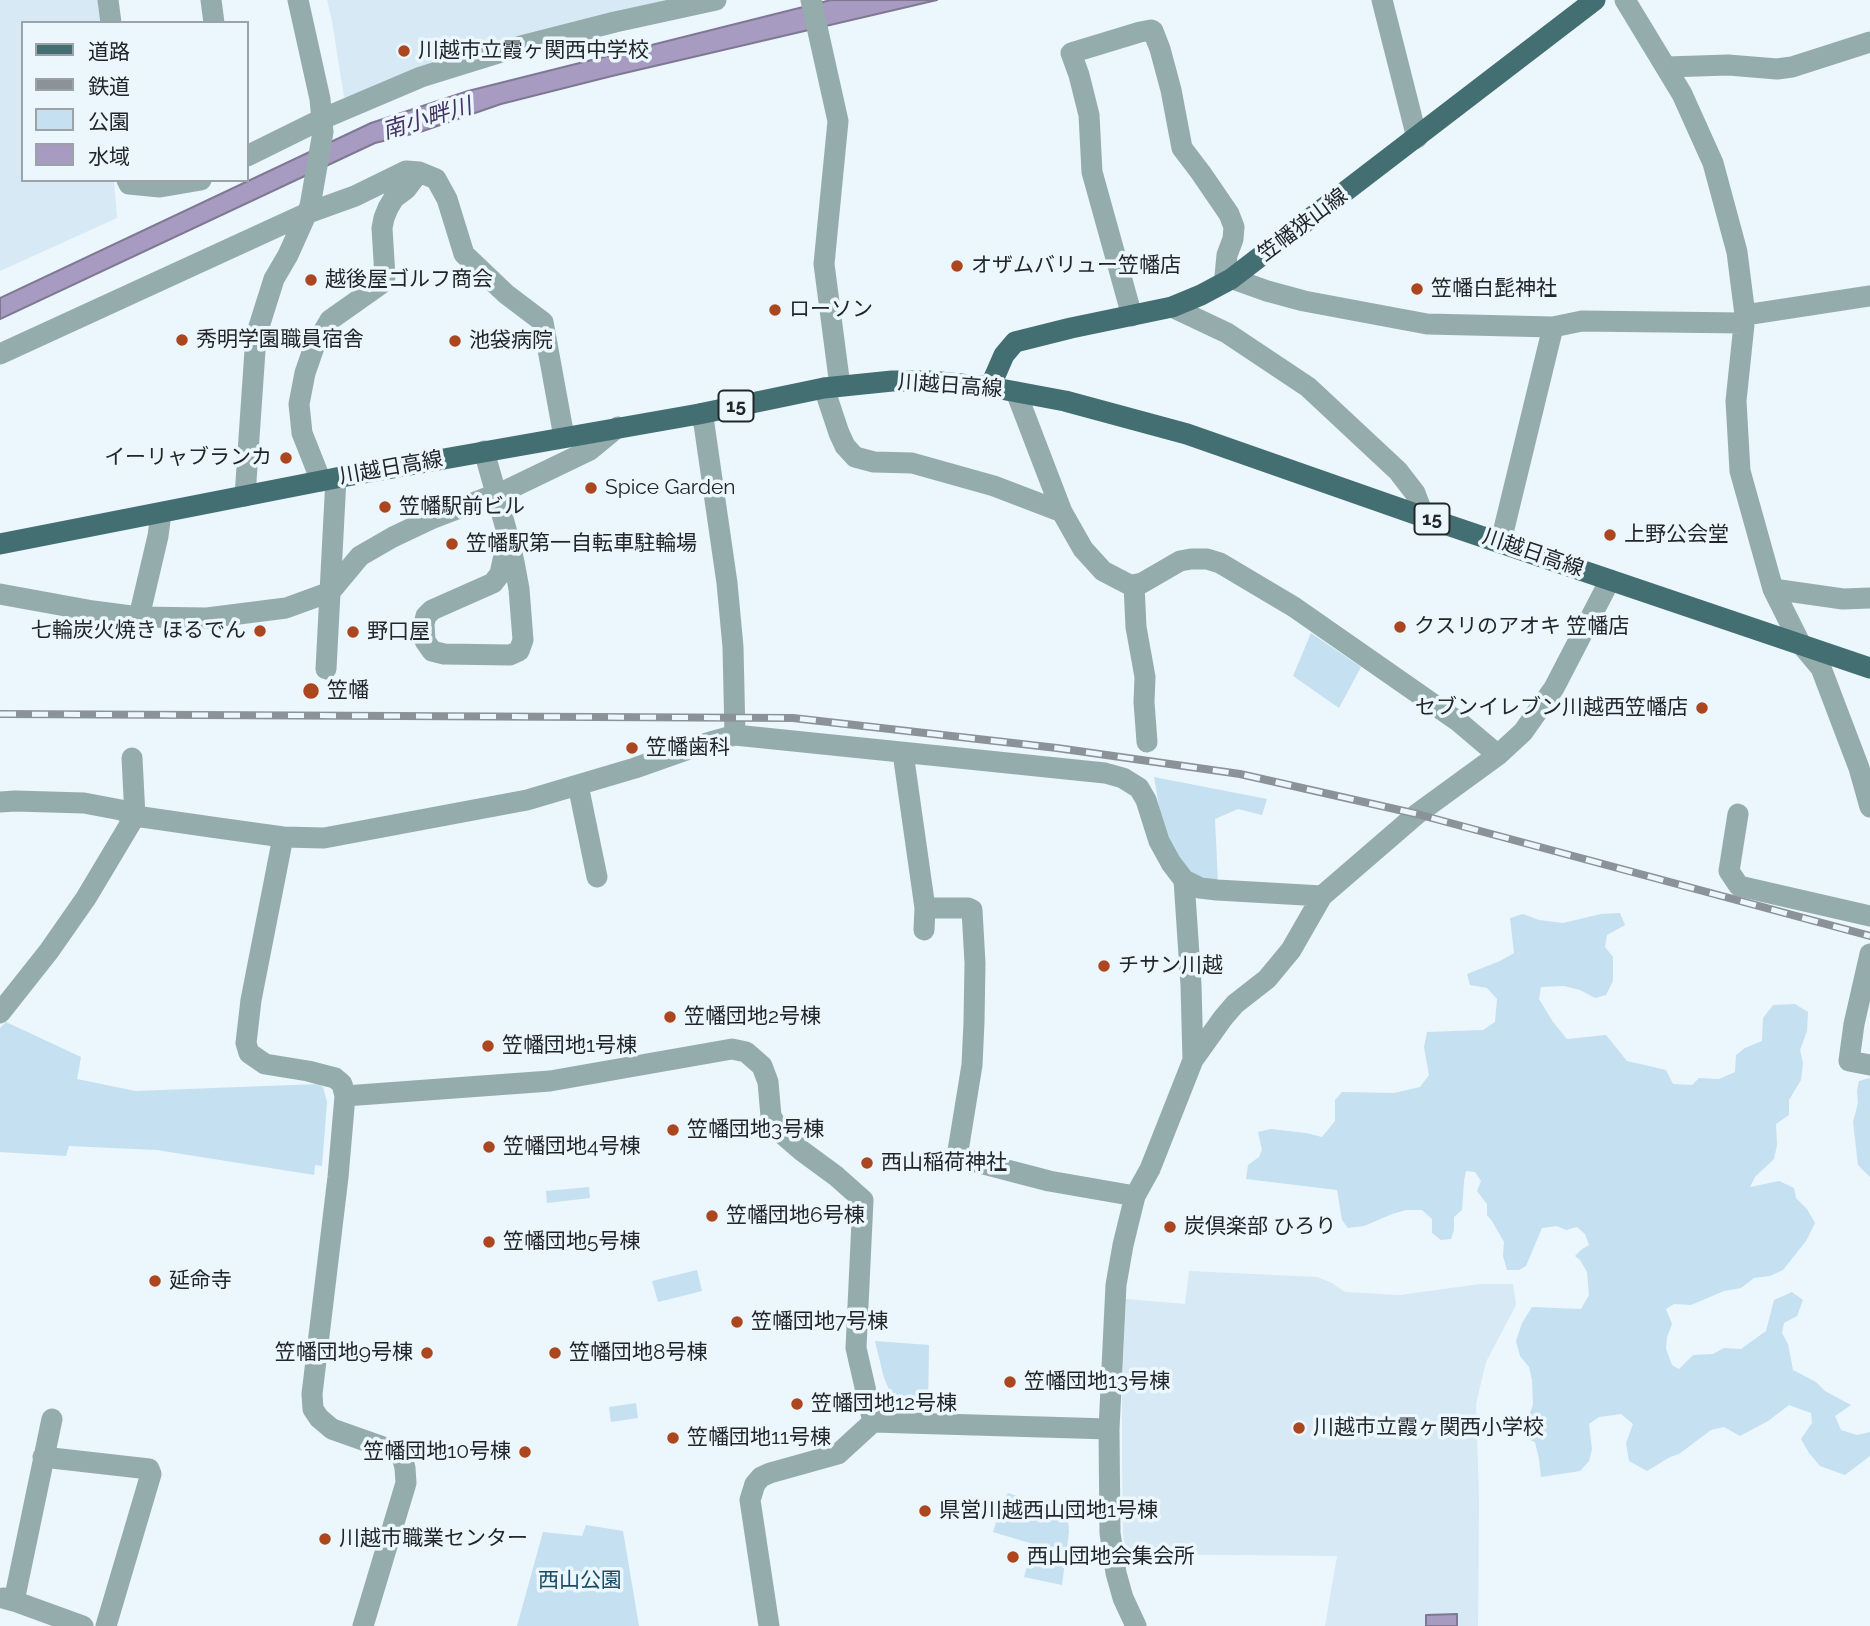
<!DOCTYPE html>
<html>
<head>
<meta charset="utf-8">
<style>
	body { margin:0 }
	#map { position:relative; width:1870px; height:1626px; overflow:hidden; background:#ebf6fd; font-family:Raleway,"Noto Sans JP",sans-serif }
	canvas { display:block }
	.legend { position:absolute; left:21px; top:21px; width:228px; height:161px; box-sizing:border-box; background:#ebf6fd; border:2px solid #9ba3a8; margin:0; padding:9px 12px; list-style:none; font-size:21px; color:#222628 }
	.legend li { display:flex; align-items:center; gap:14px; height:35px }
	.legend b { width:35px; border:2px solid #9ba3a8 }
</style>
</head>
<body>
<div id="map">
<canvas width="1870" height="1626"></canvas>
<ul class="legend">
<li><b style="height:9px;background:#446f72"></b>道路</li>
<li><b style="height:9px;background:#8c9398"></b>鉄道</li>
<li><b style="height:19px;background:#c5e0f0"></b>公園</li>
<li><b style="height:19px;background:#a79bc1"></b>水域</li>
</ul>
</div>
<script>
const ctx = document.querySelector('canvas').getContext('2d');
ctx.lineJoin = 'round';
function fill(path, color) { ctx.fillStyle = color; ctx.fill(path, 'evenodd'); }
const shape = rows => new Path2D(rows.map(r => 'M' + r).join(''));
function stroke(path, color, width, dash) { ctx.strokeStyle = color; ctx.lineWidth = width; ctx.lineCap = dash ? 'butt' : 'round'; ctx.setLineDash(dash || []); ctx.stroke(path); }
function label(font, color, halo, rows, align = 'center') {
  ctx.font = font + ' Raleway,"Noto Sans JP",sans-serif'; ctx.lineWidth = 7; ctx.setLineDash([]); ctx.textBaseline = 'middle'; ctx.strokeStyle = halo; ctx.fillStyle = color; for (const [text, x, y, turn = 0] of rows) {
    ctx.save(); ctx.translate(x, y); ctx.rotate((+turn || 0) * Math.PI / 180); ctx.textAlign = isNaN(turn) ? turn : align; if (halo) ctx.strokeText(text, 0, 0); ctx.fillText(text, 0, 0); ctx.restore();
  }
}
fill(shape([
	[0,0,102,0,103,23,23,23,23,180,114,180,117,218,0,271],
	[327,0,688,0,353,97,344,97,332,21],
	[1189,1271,1317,1277,1332,1283,1345,1292,1400,1295,1480,1284,1513,1284,1516,1305,1486,1362,1476,1404,1479,1500,1478,1626,1325,1626,1337,1556,1126,1554,1123,1533,1122,1452,1122,1390,1126,1299,1185,1304]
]), '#d6e9f4');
fill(shape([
	[1311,633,1361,667,1339,708,1293,676],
	[1154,777,1267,799,1262,815,1238,809,1215,819,1218,884,1189,874,1164,835],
	[1620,913,1625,925,1607,935,1605,947,1613,957,1613,981,1606,995,1595,998,1580,990,1564,986,1541,987,1539,999,1553,1022,1567,1039,1606,1035,1627,1061,1666,1070,1673,1084,1692,1085,1699,1078,1719,1079,1735,1072,1736,1055,1745,1048,1762,1041,1763,1018,1773,1005,1795,1004,1808,1012,1807,1031,1800,1050,1803,1063,1801,1080,1789,1100,1789,1115,1776,1124,1777,1145,1774,1159,1755,1177,1750,1187,1779,1181,1794,1188,1796,1198,1807,1209,1815,1223,1806,1241,1783,1270,1770,1276,1754,1278,1741,1288,1724,1291,1691,1305,1674,1304,1666,1309,1672,1324,1667,1337,1666,1349,1672,1365,1679,1369,1693,1355,1713,1354,1724,1348,1741,1349,1766,1331,1774,1300,1792,1292,1803,1300,1797,1316,1784,1323,1782,1333,1788,1344,1793,1370,1816,1382,1825,1391,1851,1405,1835,1416,1841,1430,1857,1435,1870,1432,1870,1456,1845,1475,1820,1466,1809,1453,1801,1439,1812,1423,1811,1413,1789,1405,1768,1421,1740,1436,1724,1427,1711,1430,1679,1454,1670,1457,1647,1471,1629,1461,1626,1443,1633,1424,1621,1414,1599,1417,1589,1424,1592,1449,1589,1461,1580,1471,1541,1477,1539,1459,1535,1442,1525,1438,1527,1420,1533,1405,1532,1380,1529,1367,1520,1356,1516,1341,1522,1323,1532,1307,1581,1309,1589,1295,1587,1272,1580,1260,1575,1256,1582,1249,1589,1245,1585,1234,1577,1227,1566,1230,1557,1226,1542,1228,1526,1266,1519,1270,1507,1270,1503,1256,1504,1242,1492,1221,1487,1215,1487,1204,1477,1191,1481,1181,1475,1172,1466,1171,1464,1181,1462,1210,1454,1217,1454,1230,1451,1239,1441,1240,1432,1233,1432,1219,1422,1210,1406,1210,1392,1214,1364,1226,1348,1228,1342,1220,1337,1190,1246,1179,1248,1165,1259,1157,1262,1150,1258,1132,1271,1129,1306,1133,1322,1137,1335,1121,1335,1100,1342,1092,1394,1093,1420,1087,1429,1075,1424,1047,1427,1032,1483,1030,1495,1022,1497,999,1487,988,1470,985,1467,974,1500,961,1514,953,1510,918,1523,914,1539,920,1563,923,1601,914],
	[6,1022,81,1057,77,1079,135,1091,319,1084,323,1087,327,1102,322,1166,315,1165,314,1175,157,1150,69,1146,66,1156,0,1152,0,1028],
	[1870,1078,1870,1177,1858,1165,1853,1122,1858,1103,1857,1091,1859,1081],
	[589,1187,590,1198,547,1203,546,1191],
	[697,1270,702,1291,658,1302,652,1281],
	[875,1341,929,1345,928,1407,904,1406,894,1401,884,1378],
	[636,1403,638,1418,611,1422,609,1407],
	[1008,1493,1017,1496,1044,1511,1068,1517,1069,1532,1062,1585,1024,1577,1033,1544,993,1532,1003,1500],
	[586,1525,623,1531,639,1626,517,1626,543,1532,582,1536]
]), '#c5e0f0');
const water = shape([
	[831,0,937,0,612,76,501,104,420,132,375,143,0,319,0,298,371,123,468,91,831,0],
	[1457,1614,1457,1626,1426,1626,1426,1615,1457,1614]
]);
fill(water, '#a79bc1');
stroke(water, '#7f7893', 2);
stroke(shape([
	[108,0,111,23],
	[211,0,214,23],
	[811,0,838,121,824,264,840,386],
	[1382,0,1417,138],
	[1625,0,1682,94,1713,163,1737,252,1745,315,1736,401,1740,471,1773,589,1800,643,1821,668,1859,768,1870,807],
	[1667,67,1728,65,1777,69,1792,67,1870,42],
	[247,156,322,119,421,77,521,46,615,22,716,0],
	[127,180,129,184,160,187,201,180],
	[1172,307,1227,333,1308,387,1398,471,1415,493,1424,517],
	[1745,315,1870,296],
	[1132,316,1092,172,1089,115,1079,75,1071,53,1140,32,1151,30,1153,31,1160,49,1171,90,1182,148,1201,173,1229,214,1234,227,1233,239,1227,255,1225,276,1267,291,1304,301,1427,324,1553,327,1582,321,1743,323],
	[0,354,305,214,355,196,406,171,419,172,436,179,447,199,464,254,506,294,543,322,564,437],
	[824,388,839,433,845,446,855,457,874,462,912,463,994,486,1062,512],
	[1016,392,1062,512,1083,549,1103,571,1128,584,1134,585,1142,583,1180,561,1191,559,1207,559,1220,563,1294,607,1459,722,1498,755],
	[699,414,704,424,727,583,733,647,735,735],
	[484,451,508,536,514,562,519,589,523,640,519,651,510,655,444,654,432,651,425,641,424,624,426,616,432,610,493,583,500,574,508,536],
	[321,481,302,433,299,404,305,373,314,347,330,320,381,284,385,277,382,228,384,218,388,208,394,198,406,189,419,172],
	[245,496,256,336,274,279,288,255,310,206,323,132,320,99,298,0],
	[1501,541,1553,327],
	[1134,585,1136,627,1145,677,1144,702,1147,742],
	[1773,589,1843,599,1870,598],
	[0,594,93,611,139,617,207,618,286,608,330,592,360,556,393,537,431,519,509,489,590,450,618,427],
	[139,617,158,536,161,513],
	[326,669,336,478],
	[903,753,925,908,968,908,972,910,975,963,974,1022,972,1065,957,1157,1049,1181,1135,1196],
	[578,785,597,877],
	[0,802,15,801,84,803,121,810,135,816,211,827,283,837,324,838,527,800,635,768,703,744,735,735,1105,773,1123,778,1139,788,1146,800,1159,841,1171,863,1184,880,1200,888,1217,890,1322,896],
	[1738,814,1729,871,1739,886,1870,916],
	[283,837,251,1000,246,1043,249,1053,265,1064,308,1071,335,1078,342,1084,345,1096,338,1177,312,1394,313,1409,319,1418,332,1429,397,1452,403,1460,405,1468,406,1483,363,1626],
	[1184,880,1191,985,1193,1060],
	[924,930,925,908],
	[1870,954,1854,1024,1849,1061,1870,1065],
	[0,1013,49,951,86,898,135,816,132,758],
	[345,1096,550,1081,732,1049,746,1052,762,1066,768,1082,771,1116,780,1132,802,1151,836,1176,863,1200,856,1348,873,1422,1109,1429],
	[43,1457,149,1469,151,1474,106,1626],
	[3,1598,14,1601,83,1626],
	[14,1601,52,1419],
	[769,1626,750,1500,755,1484,761,1477,770,1473,838,1454,873,1422],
	[1136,1626,1123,1598,1116,1573,1110,1533,1109,1429,1116,1285,1123,1245,1135,1196,1150,1169,1193,1060,1223,1018,1235,1004,1267,979,1291,950,1322,896,1417,814,1498,755,1523,732,1554,688,1610,580]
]), '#95acad', 21);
stroke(shape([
	[990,387,1004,355,1015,342,1071,328,1172,307,1201,295,1231,279,1595,0],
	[0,544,336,478,699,414,824,388,892,381,930,381,990,387,1065,401,1187,434,1424,517,1870,668]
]), '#446f72', 21);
const rail = shape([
	[0,714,793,718,1057,748,1240,774,1417,814,1870,936]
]);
stroke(rail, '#8c9398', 8);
stroke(rail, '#ebf6fd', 5, [16]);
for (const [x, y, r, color] of [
	[404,51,7,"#ac461e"],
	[957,266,7,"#ac461e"],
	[311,280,7,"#ac461e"],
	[1417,289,7,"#ac461e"],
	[775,310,7,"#ac461e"],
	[182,340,7,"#ac461e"],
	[455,341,7,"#ac461e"],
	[286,458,7,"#ac461e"],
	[591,488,7,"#ac461e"],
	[385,507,7,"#ac461e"],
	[1610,535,7,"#ac461e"],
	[452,544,7,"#ac461e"],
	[1400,627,7,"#ac461e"],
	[260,631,7,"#ac461e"],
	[353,632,7,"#ac461e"],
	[311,691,9,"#ac461e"],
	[1702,708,7,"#ac461e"],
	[632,748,7,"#ac461e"],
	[1104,966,7,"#ac461e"],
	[670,1017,7,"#ac461e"],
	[488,1046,7,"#ac461e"],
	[673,1130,7,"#ac461e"],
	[489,1147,7,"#ac461e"],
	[867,1163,7,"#ac461e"],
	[712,1216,7,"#ac461e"],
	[1170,1227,7,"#ac461e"],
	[489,1242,7,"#ac461e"],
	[155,1281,7,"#ac461e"],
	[737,1322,7,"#ac461e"],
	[427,1353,7,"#ac461e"],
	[555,1353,7,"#ac461e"],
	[1010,1382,7,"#ac461e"],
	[797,1404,7,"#ac461e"],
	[1299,1428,7,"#ac461e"],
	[673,1438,7,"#ac461e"],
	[525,1452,7,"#ac461e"],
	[925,1511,7,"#ac461e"],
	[325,1539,7,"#ac461e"],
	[1013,1557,7,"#ac461e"]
]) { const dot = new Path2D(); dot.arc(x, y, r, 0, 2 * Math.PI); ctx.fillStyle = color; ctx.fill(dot); stroke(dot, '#ebf6fd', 2.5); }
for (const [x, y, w] of [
	[736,406,35],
	[1432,519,35]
]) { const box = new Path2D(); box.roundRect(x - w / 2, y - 15.5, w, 31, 5); ctx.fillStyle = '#ebf6fd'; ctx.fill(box); stroke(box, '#222628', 2); }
label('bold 19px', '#222628', null, [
	["15",736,406],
	["15",1432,519]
]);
label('21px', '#222628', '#ebf6fd', [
	["川越市立霞ヶ関西中学校",418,51],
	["オザムバリュー笠幡店",971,266],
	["越後屋ゴルフ商会",325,280],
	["笠幡白髭神社",1431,289],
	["ローソン",789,310],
	["秀明学園職員宿舎",196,340],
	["池袋病院",469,341],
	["イーリャブランカ",272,458,"right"],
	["Spice Garden",605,488],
	["笠幡駅前ビル",399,507],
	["上野公会堂",1624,535],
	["笠幡駅第一自転車駐輪場",466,544],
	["クスリのアオキ 笠幡店",1414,627],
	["七輪炭火焼き ほるでん",246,631,"right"],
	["野口屋",367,632],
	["笠幡",327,691],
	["セブンイレブン川越西笠幡店",1688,708,"right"],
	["笠幡歯科",646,748],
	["チサン川越",1118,966],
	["笠幡団地2号棟",684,1017],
	["笠幡団地1号棟",502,1046],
	["笠幡団地3号棟",687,1130],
	["笠幡団地4号棟",503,1147],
	["西山稲荷神社",881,1163],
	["笠幡団地6号棟",726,1216],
	["炭倶楽部 ひろり",1184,1227],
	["笠幡団地5号棟",503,1242],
	["延命寺",169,1281],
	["笠幡団地7号棟",751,1322],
	["笠幡団地9号棟",413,1353,"right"],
	["笠幡団地8号棟",569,1353],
	["笠幡団地13号棟",1024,1382],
	["笠幡団地12号棟",811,1404],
	["川越市立霞ヶ関西小学校",1313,1428],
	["笠幡団地11号棟",687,1438],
	["笠幡団地10号棟",511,1452,"right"],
	["県営川越西山団地1号棟",939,1511],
	["川越市職業センター",339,1539],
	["西山団地会集会所",1027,1557]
], 'left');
label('21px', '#222628', '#ebf6fd', [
	["笠幡狭山線",1303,225,-37],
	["川越日高線",950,386,4],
	["川越日高線",391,468,-10],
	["川越日高線",1533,553,19]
]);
label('21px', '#174c65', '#ebf6fd', [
	["西山公園",580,1581]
]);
label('italic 23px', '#463264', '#ebf6fd', [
	["南小畔川",427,119,-17]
]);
</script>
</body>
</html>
